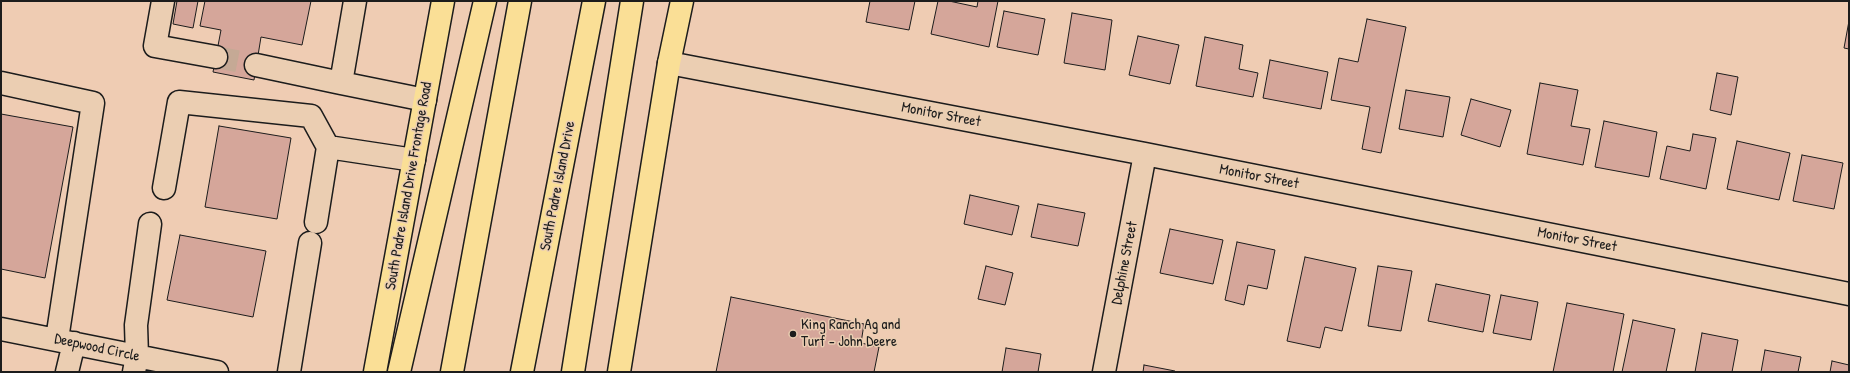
<!DOCTYPE html>
<html>
<head>
<meta charset="utf-8">
<style>
	body { margin:0 }
	#map { position:relative; width:1850px; height:373px; overflow:hidden; background:#efccb3; font-family:"Patrick Hand",sans-serif }
	canvas { display:block }
	.frame { position:absolute; inset:0; border:2px solid #1c1c1c; pointer-events:none }
</style>
</head>
<body>
<div id="map">
<canvas width="1850" height="373"></canvas>
<div class="frame"></div>
</div>
<script>
const ctx = document.querySelector('canvas').getContext('2d');
ctx.lineJoin = 'round';
function fill(path, color) { ctx.fillStyle = color; ctx.fill(path, 'evenodd'); }
const shape = rows => new Path2D(rows.map(r => 'M' + r).join(''));
function stroke(path, color, width, dash) { ctx.strokeStyle = color; ctx.lineWidth = width; ctx.lineCap = dash ? 'butt' : 'round'; ctx.setLineDash(dash || []); ctx.stroke(path); }
function label(font, color, halo, rows, align = 'center') {
  ctx.font = font + ' "Patrick Hand",sans-serif'; ctx.lineWidth = 3; ctx.setLineDash([]); ctx.textBaseline = 'middle'; ctx.strokeStyle = halo; ctx.fillStyle = color; for (const [text, x, y, turn = 0] of rows) {
    ctx.save(); ctx.translate(x, y); ctx.rotate((+turn || 0) * Math.PI / 180); ctx.textAlign = isNaN(turn) ? turn : align; if (halo) ctx.strokeText(text, 0, 0); ctx.fillText(text, 0, 0); ctx.restore();
  }
}
const building = shape([
	[177,1,198,1,193,28,173,24,177,1],
	[205,1,311,1,302,45,261,37,254,80,213,72,221,30,200,26,205,1],
	[870,1,915,1,909,30,866,22,870,1],
	[938,1,949,1,977,7,978,1,998,1,989,47,931,34,938,1],
	[1004,11,1045,19,1038,55,997,47,1004,11],
	[1072,13,1112,20,1105,70,1064,63,1072,13],
	[1367,19,1406,27,1381,153,1362,149,1370,107,1331,100,1339,58,1358,62,1367,19],
	[1849,21,1849,49,1844,48,1849,21],
	[1138,36,1179,45,1170,84,1129,75,1138,36],
	[1205,37,1243,45,1239,69,1258,73,1253,97,1196,86,1205,37],
	[1270,60,1328,72,1321,109,1263,98,1270,60],
	[1717,73,1738,77,1731,115,1710,110,1717,73],
	[1540,83,1578,90,1571,126,1590,129,1583,165,1527,154,1540,83],
	[1406,90,1450,97,1443,137,1399,129,1406,90],
	[1471,99,1511,110,1500,147,1461,135,1471,99],
	[1,114,73,127,45,278,1,269,1,114],
	[1604,121,1657,132,1649,177,1595,167,1604,121],
	[219,126,291,138,277,219,205,207,219,126],
	[1693,134,1716,138,1706,189,1660,179,1667,146,1690,151,1693,134],
	[1737,141,1790,153,1779,200,1727,189,1737,141],
	[1802,155,1843,163,1834,209,1793,201,1802,155],
	[970,195,1019,206,1012,235,964,224,970,195],
	[1038,204,1085,213,1078,246,1031,237,1038,204],
	[1170,229,1223,240,1213,284,1160,273,1170,229],
	[180,235,266,251,253,317,167,300,180,235],
	[1237,242,1275,250,1267,289,1248,285,1244,305,1225,300,1237,242],
	[1305,257,1356,268,1342,331,1325,327,1320,348,1287,341,1305,257],
	[986,266,1013,273,1005,305,978,299,986,266],
	[1378,266,1412,271,1401,331,1368,326,1378,266],
	[1436,284,1490,295,1483,332,1428,321,1436,284],
	[1501,295,1538,302,1531,340,1493,333,1501,295],
	[731,297,864,324,861,343,879,347,874,372,716,372,731,297],
	[1567,303,1624,314,1613,372,1553,372,1567,303],
	[1633,320,1675,329,1666,372,1622,372,1633,320],
	[1702,333,1738,340,1732,372,1695,372,1702,333],
	[1006,348,1041,354,1038,372,1002,372,1006,348],
	[1765,350,1801,357,1798,372,1761,372,1765,350],
	[1832,361,1849,365,1849,372,1830,372,1832,361],
	[1144,365,1175,371,1175,372,1143,372,1144,365]
]);
fill(building, '#d5a69a');
stroke(building, '#1c1c1c', 1);
stroke(shape([
	[216,57,256,65]
]), '#c5a995', 22, [22, 11]);
const minor = shape([
	[163,1,155,46,216,57],
	[355,1,341,83,425,100],
	[669,63,1145,154,1849,294],
	[256,65,341,83],
	[1,83,93,103,57,339],
	[164,188,179,102,311,116,328,147,414,160],
	[316,222,328,147],
	[1,329,217,372],
	[67,372,74,343],
	[134,372,137,356,136,325,150,224],
	[289,372,310,243],
	[1104,372,1145,154]
]);
const major = shape([
	[375,372,443,1],
	[619,372,669,63,682,1]
]);
const highway = shape([
	[399,372,485,1],
	[452,372,520,1],
	[522,372,594,1],
	[573,372,632,1]
]);
stroke(minor, '#1c1c1c', 25);
stroke(major, '#1c1c1c', 25);
stroke(highway, '#1c1c1c', 25);
stroke(minor, '#ebceb2', 22);
stroke(major, '#fadf96', 22);
stroke(highway, '#fadf96', 22);
for (const [x, y, r, color] of [
	[793,334,4,"#1c1c1c"]
]) { const dot = new Path2D(); dot.arc(x, y, r, 0, 2 * Math.PI); ctx.fillStyle = color; ctx.fill(dot); stroke(dot, '#ebceb2', 1.5); }
label('15px', '#1c1c1c', '#ebceb2', [
	["Monitor Street",941,115,11],
	["Monitor Street",1259,177,11],
	["South Padre Island Drive Frontage Road",409,186,-80],
	["South Padre Island Drive",558,186,-79],
	["Monitor Street",1577,240,11],
	["Delphine Street",1125,263,-79],
	["Deepwood Circle",97,348,12]
]);
label('15px', '#1c1c1c', '#ebceb2', [
	["King Ranch Ag and",801,325],
	["Turf - John Deere",801,342]
], 'left');
</script>
</body>
</html>
